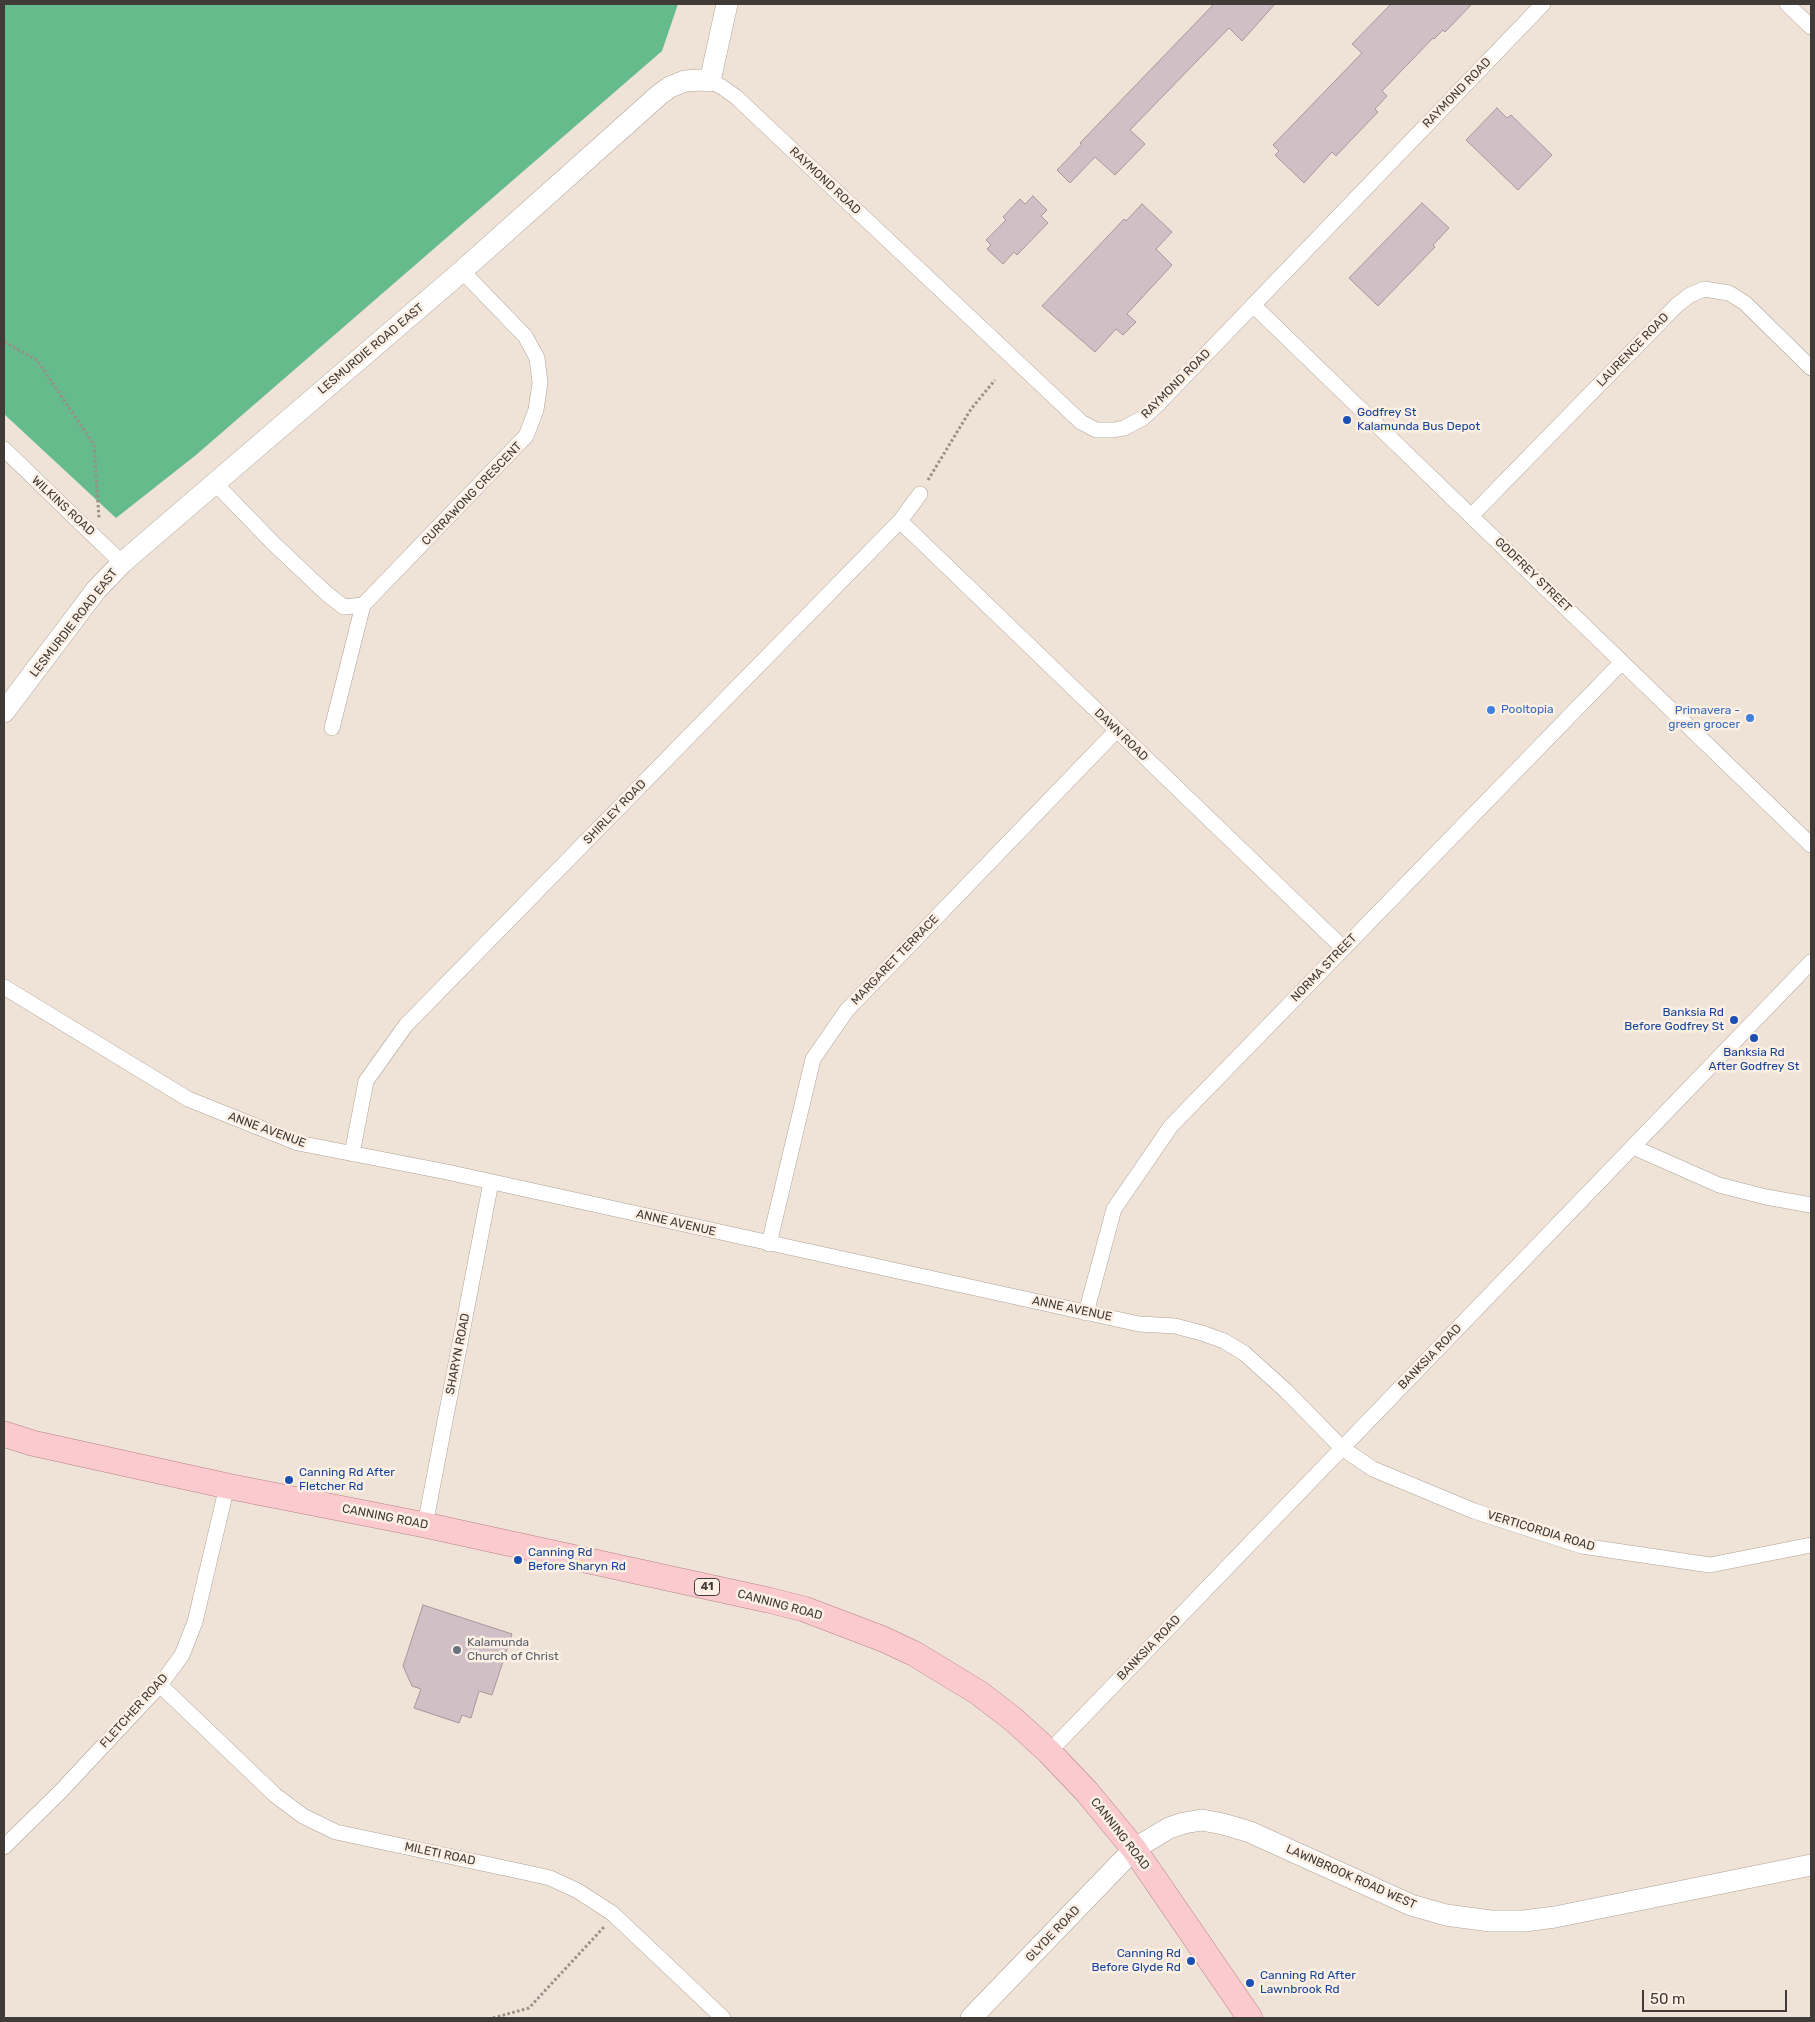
<!DOCTYPE html>
<html>
<head>
<meta charset="utf-8">
<style>
	body { margin:0 }
	#map { position:relative; width:1815px; height:2022px; overflow:hidden; background:#efe2d7; font-family:Rubik,sans-serif }
	canvas { display:block }
	.frame { position:absolute; inset:0; border:5px solid #403b37; pointer-events:none }
	.scale { position:absolute; left:1642px; top:1990px; width:145px; height:22px; box-sizing:border-box; border:2px solid #403b37; border-top:0; padding-left:6px; font-size:15px; line-height:18px; white-space:nowrap; color:#403b37; -webkit-text-stroke:4px #fcf0e4; paint-order:stroke }
</style>
</head>
<body>
<div id="map">
<canvas width="1815" height="2022"></canvas>
<div class="frame"></div>
<div class="scale">50 m</div>
</div>
<script>
const ctx = document.querySelector('canvas').getContext('2d');
ctx.lineJoin = 'round';
function fill(path, color) { ctx.fillStyle = color; ctx.fill(path, 'evenodd'); }
const shape = rows => new Path2D(rows.map(r => 'M' + r).join(''));
function stroke(path, color, width, dash) { ctx.strokeStyle = color; ctx.lineWidth = width; ctx.lineCap = dash ? 'butt' : 'round'; ctx.setLineDash(dash || []); ctx.stroke(path); }
function label(font, color, halo, rows, align = 'center') {
  ctx.font = font + ' Rubik,sans-serif'; ctx.lineWidth = 5; ctx.setLineDash([]); ctx.textBaseline = 'middle'; ctx.strokeStyle = halo; ctx.fillStyle = color; for (const [text, x, y, turn = 0] of rows) {
    ctx.save(); ctx.translate(x, y); ctx.rotate((+turn || 0) * Math.PI / 180); ctx.textAlign = isNaN(turn) ? turn : align; if (halo) ctx.strokeText(text, 0, 0); ctx.fillText(text, 0, 0); ctx.restore();
  }
}
fill(shape([
	[4,4,678,4,662,51,196,455,116,518,4,414]
]), '#65bb8b');
const building = shape([
	[1214,4,1275,4,1242,41,1229,28,1130,130,1145,144,1115,175,1095,157,1070,183,1057,170,1082,144,1080,143,1214,4],
	[1391,4,1472,4,1445,32,1443,30,1434,39,1433,38,1382,91,1387,96,1375,109,1378,112,1352,139,1336,156,1332,152,1304,183,1275,155,1279,151,1273,145,1362,53,1352,44,1391,4],
	[1497,108,1507,118,1511,115,1552,155,1518,190,1466,140,1497,108],
	[1033,196,1047,210,1041,216,1048,223,1017,255,1014,252,1003,264,987,249,991,245,986,240,1006,220,1003,217,1020,199,1025,204,1033,196],
	[1422,203,1449,228,1433,245,1435,247,1378,306,1349,278,1422,203],
	[1142,204,1172,232,1156,249,1172,265,1127,314,1136,322,1123,335,1116,329,1095,352,1042,306,1124,219,1126,221,1142,204],
	[423,1605,512,1634,492,1695,479,1691,471,1718,462,1715,459,1723,414,1708,421,1689,412,1686,403,1666,423,1605]
]);
fill(building, '#d0bfc5');
stroke(building, '#a7969c', 1);
const street = shape([
	[1787,4,1811,27],
	[710,81,722,87,736,97,1081,422,1096,430,1114,430,1124,428,1143,418,1159,403,1543,4],
	[1253,305,1811,845],
	[4,449,122,563],
	[214,482,273,543,327,594,344,607,363,605,332,728],
	[1472,515,1677,305,1690,295,1704,289,1729,293,1745,303,1811,368],
	[900,521,1343,948],
	[363,605,526,436,536,410,540,383,537,358,525,336,462,271],
	[4,987,188,1099,298,1143,447,1172,1139,1324,1175,1326,1202,1333,1224,1341,1244,1353,1285,1390,1342,1448,1373,1469,1474,1511,1582,1546,1710,1565,1811,1545],
	[1633,1147,1719,1185,1766,1197,1811,1205],
	[352,1154,366,1081,406,1025,900,521,920,494],
	[769,1244,813,1059,847,1010,1117,730],
	[1086,1313,1114,1209,1171,1126,1622,662],
	[425,1525,491,1182],
	[160,1685,275,1795,303,1816,336,1832,528,1873,550,1878,578,1891,612,1913,723,2018],
	[1049,1752,1811,962],
	[4,1847,60,1792,160,1685,182,1655,195,1622,227,1486]
]);
const secondary = shape([
	[4,712,96,590,122,563,462,271,659,95,670,87,685,81,700,80,710,81,727,4],
	[971,2018,1134,1849,1169,1828,1184,1823,1202,1820,1223,1824,1250,1832,1411,1905,1446,1915,1490,1921,1524,1921,1555,1917,1811,1865]
]);
const primary = shape([
	[4,1434,32,1443,227,1486,425,1525,768,1600,804,1609,883,1639,915,1654,979,1693,1014,1720,1049,1752,1087,1792,1134,1849,1250,2018]
]);
stroke(street, '#aea297', 16);
stroke(secondary, '#aea297', 22);
stroke(primary, '#b68184', 26);
stroke(shape([
	[4,342,37,360,94,445,99,518],
	[928,480,971,409,995,380],
	[493,2018,529,2008,604,1927]
]), '#998f88', 3, [2.5, 2.5]);
stroke(street, '#fff', 15);
stroke(secondary, '#fff', 21);
stroke(primary, '#facace', 25);
for (const [x, y, r, color] of [
	[1347,420,5,"#1a4fb4"],
	[1491,710,5,"#3f7fe0"],
	[1750,718,5,"#3f7fe0"],
	[1734,1020,5,"#1a4fb4"],
	[1754,1038,5,"#1a4fb4"],
	[289,1480,5,"#1a4fb4"],
	[518,1560,5,"#1a4fb4"],
	[457,1650,5,"#6b7280"],
	[1191,1961,5,"#1a4fb4"],
	[1250,1983,5,"#1a4fb4"]
]) { const dot = new Path2D(); dot.arc(x, y, r, 0, 2 * Math.PI); ctx.fillStyle = color; ctx.fill(dot); stroke(dot, '#fcf0e4', 2); }
for (const [x, y, w] of [
	[707,1587,25]
]) { const box = new Path2D(); box.roundRect(x - w / 2, y - 8.5, w, 17, 4); ctx.fillStyle = '#fcf0e4'; ctx.fill(box); stroke(box, '#403b37', 1); }
label('bold 11px', '#403b37', null, [
	["41",707,1587]
]);
label('12px', '#403b37', '#fcf0e4', [
	["RAYMOND ROAD",1457,93,-46],
	["RAYMOND ROAD",825,181,43],
	["LESMURDIE ROAD EAST",371,349,-40],
	["LAURENCE ROAD",1633,350,-46],
	["RAYMOND ROAD",1176,384,-45],
	["CURRAWONG CRESCENT",472,494,-46],
	["WILKINS ROAD",63,506,43],
	["GODFREY STREET",1533,575,44],
	["LESMURDIE ROAD EAST",74,623,-52],
	["DAWN ROAD",1121,735,44],
	["SHIRLEY ROAD",615,812,-46],
	["MARGARET TERRACE",895,960,-46],
	["NORMA STREET",1324,968,-46],
	["ANNE AVENUE",267,1130,20],
	["ANNE AVENUE",676,1223,13],
	["ANNE AVENUE",1072,1309,12],
	["SHARYN ROAD",458,1354,-79],
	["BANKSIA ROAD",1430,1357,-46],
	["CANNING ROAD",385,1517,11],
	["VERTICORDIA ROAD",1541,1531,17],
	["CANNING ROAD",780,1605,15],
	["BANKSIA ROAD",1149,1648,-46],
	["FLETCHER ROAD",134,1711,-48],
	["CANNING ROAD",1120,1834,52],
	["MILETI ROAD",440,1854,12],
	["LAWNBROOK ROAD WEST",1351,1877,24],
	["GLYDE ROAD",1053,1934,-46]
]);
label('12px', '#164399', '#fcf0e4', [
	["Godfrey St",1357,413],
	["Kalamunda Bus Depot",1357,427],
	["Banksia Rd",1724,1013,"right"],
	["Before Godfrey St",1724,1027,"right"],
	["Banksia Rd",1754,1053,"center"],
	["After Godfrey St",1754,1067,"center"],
	["Canning Rd After",299,1473],
	["Fletcher Rd",299,1487],
	["Canning Rd",528,1553],
	["Before Sharyn Rd",528,1567],
	["Canning Rd",1181,1954,"right"],
	["Before Glyde Rd",1181,1968,"right"],
	["Canning Rd After",1260,1976],
	["Lawnbrook Rd",1260,1990]
], 'left');
label('12px', '#366cbe', '#fcf0e4', [
	["Pooltopia",1501,710],
	["Primavera -",1740,711,"right"],
	["green grocer",1740,725,"right"]
], 'left');
label('12px', '#5b616d', '#fcf0e4', [
	["Kalamunda",467,1643],
	["Church of Christ",467,1657]
], 'left');
</script>
</body>
</html>
